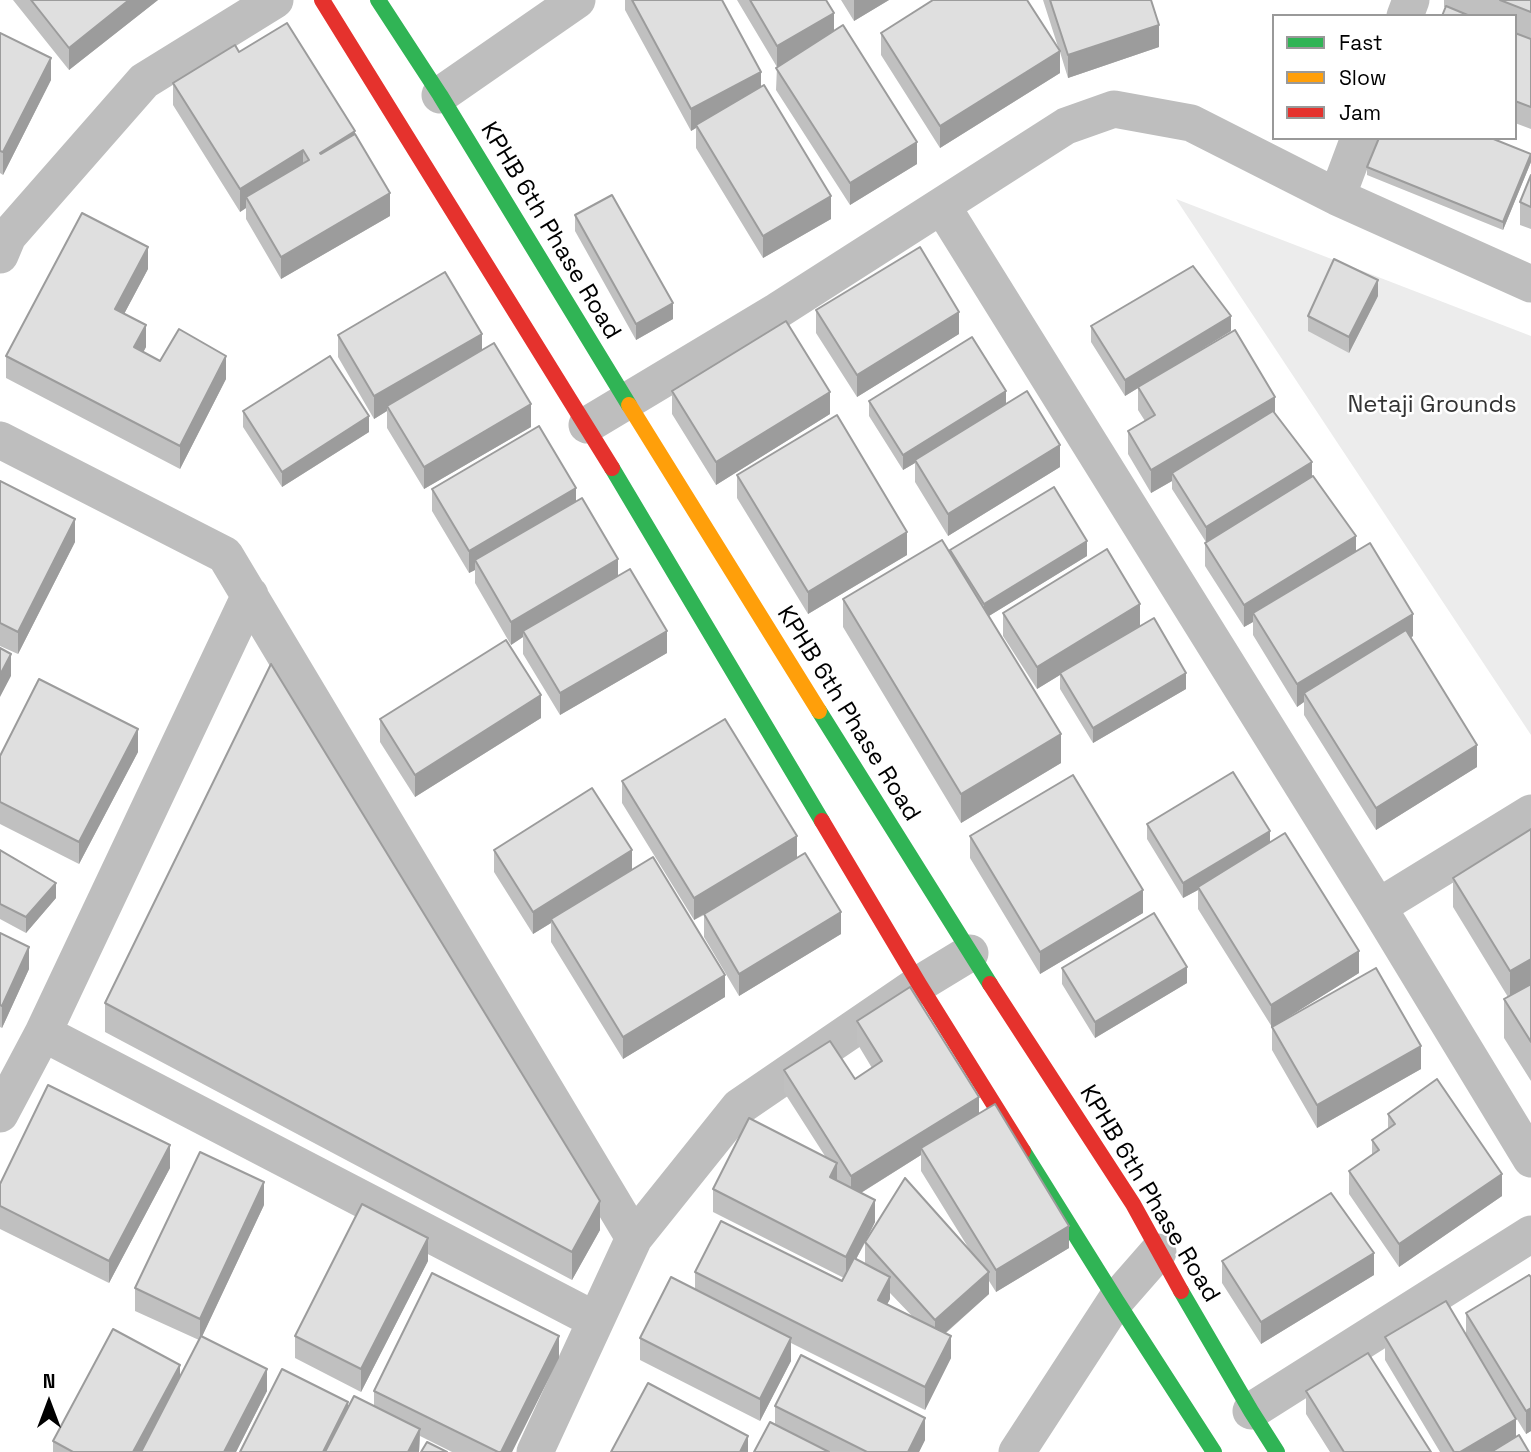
<!DOCTYPE html>
<html>
<head>
<meta charset="utf-8">
<style>
	body { margin:0 }
	#map { position:relative; width:1531px; height:1452px; overflow:hidden; background:#fff; font-family:"Space Grotesk",sans-serif }
	canvas { display:block }
	.legend { position:absolute; left:1272px; top:14px; width:245px; height:126px; box-sizing:border-box; background:#fff; border:2px solid #999; margin:0; padding:9px 12px; list-style:none; font-size:21px; color:#000 }
	.legend li { display:flex; align-items:center; gap:14px; height:35px }
	.legend b { width:35px; border:2px solid #999 }
	.north { position:absolute; left:14px; top:1368px; width:70px; height:70px; -webkit-text-stroke:5px #fff; paint-order:stroke; rotate:0deg; font-size:19px; font-weight:700; line-height:28px; text-align:center; color:#000 }
	.north::after { content:''; display:block; margin:auto; width:24px; height:32px; background:#000; clip-path:polygon(50% 0,100% 100%,50% 72%,0 100%) }
</style>
</head>
<body>
<div id="map">
<canvas width="1531" height="1452"></canvas>
<ul class="legend">
<li><b style="height:9px;background:#30b455"></b>Fast</li>
<li><b style="height:9px;background:#ff9f0a"></b>Slow</li>
<li><b style="height:9px;background:#e5322d"></b>Jam</li>
</ul>
<div class="north">N</div>
</div>
<script>
const ctx = document.querySelector('canvas').getContext('2d');
ctx.lineJoin = 'round';
function fill(path, color) { ctx.fillStyle = color; ctx.fill(path, 'evenodd'); }
const shape = rows => new Path2D(rows.map(r => 'M' + r).join(''));
function stroke(path, color, width, dash) { ctx.strokeStyle = color; ctx.lineWidth = width; ctx.lineCap = dash ? 'butt' : 'round'; ctx.setLineDash(dash || []); ctx.stroke(path); }
function label(font, color, halo, rows, align = 'center') {
  ctx.font = font + ' "Space Grotesk",sans-serif'; ctx.lineWidth = 5; ctx.setLineDash([]); ctx.textBaseline = 'middle'; ctx.strokeStyle = halo; ctx.fillStyle = color; for (const [text, x, y, turn = 0] of rows) {
    ctx.save(); ctx.translate(x, y); ctx.rotate((+turn || 0) * Math.PI / 180); ctx.textAlign = isNaN(turn) ? turn : align; if (halo) ctx.strokeText(text, 0, 0); ctx.fillText(text, 0, 0); ctx.restore();
  }
}
fill(shape([
	[1176,199,1531,336,1531,735]
]), '#ececec');
stroke(shape([
	[1405,16,1411,0],
	[440,95,577,0],
	[1337,197,1359,138],
	[942,206,1378,907,1531,1159],
	[0,255,8,236,144,81,275,0],
	[587,425,777,311,1066,126,1114,109,1191,123,1337,197,1531,284],
	[0,440,225,555,634,1238],
	[250,595,43,1033,595,1320],
	[1378,907,1531,813],
	[0,1114,43,1033],
	[1251,1411,1531,1234],
	[535,1452,634,1238,739,1107,919,984,970,953],
	[1017,1452,1116,1300,1158,1252]
]), '#bebebe', 37);
stroke(shape([
	[378,0,440,95,629,405],
	[612,468,822,821],
	[819,711,990,984],
	[1023,1151,1116,1300,1214,1452],
	[1181,1291,1251,1411,1277,1452]
]), '#30b455', 16);
stroke(shape([
	[629,405,819,711]
]), '#ff9f0a', 16);
stroke(shape([
	[322,0,612,468],
	[822,821,919,984,1023,1151],
	[990,984,1133,1204,1181,1291]
]), '#e5322d', 16);
fill(shape([
	[13,0,158,0,69,70],
	[625,0,722,0,761,87,831,219,763,258,696,148,696,128,691,131,625,10],
	[737,0,826,0,834,31,917,164,850,205,776,90,777,67],
	[841,0,889,0,854,21],
	[1043,0,1151,0,1159,47,1068,78,1060,52,1060,73,940,148,881,55,881,33,1059,50],
	[1444,0,1531,0,1531,129,1515,123,1515,16,1442,16,1445,7,1444,7],
	[0,33,51,80,3,175,0,173],
	[239,52,355,134,390,216,281,279,246,219,246,208,240,212,173,105,173,83],
	[1531,162,1503,230,1367,175,1367,167],
	[1531,175,1531,229,1520,225,1520,202],
	[575,215,673,319,636,340,575,231],
	[148,269,124,314,146,347,143,352,160,361,226,379,180,469,6,378,6,356],
	[1378,296,1349,353,1308,331,1308,316],
	[816,310,959,334,857,397,816,333],
	[1091,326,1231,331,1168,369,1275,413,1356,551,1413,636,1411,638,1477,767,1376,830,1304,715,1304,702,1297,707,1253,635,1253,622,1244,627,1205,566,1205,543,1206,542,1172,489,1172,481,1151,493,1128,454,1128,431,1145,421,1138,410,1138,388,1125,396,1091,342],
	[338,335,482,350,531,427,424,489,387,428,387,411,374,419,338,357],
	[672,391,830,414,716,485,672,414],
	[869,401,1006,404,1060,467,948,536,915,482,915,463,903,470,869,416],
	[243,411,369,432,282,487,243,427],
	[737,475,907,555,808,614,737,498],
	[0,481,75,542,18,654,0,646],
	[432,489,576,501,618,576,667,653,560,715,523,654,523,637,511,645,475,583,475,570,469,573,432,511],
	[950,550,1087,556,989,616,1061,763,961,823,843,627,843,599,950,553],
	[1003,613,1140,626,1186,689,1093,743,1060,689,1060,675,1037,689,1003,636],
	[541,718,415,797,380,742,380,719],
	[138,752,79,864,0,824,0,756],
	[622,781,797,858,841,934,739,996,704,937,704,915,694,920,622,803],
	[1147,824,1270,842,1359,973,1272,1027,1421,1069,1317,1128,1272,1050,1272,1027,1198,909,1198,890,1183,898,1147,839],
	[1531,829,1531,1081,1504,1038,1504,999,1508,997,1453,907,1453,878],
	[970,836,1143,913,1040,974,970,858],
	[0,850,56,898,26,933,0,919],
	[494,850,632,871,725,997,623,1059,551,942,551,923,533,934,494,872],
	[0,933,29,969,2,1028,0,1027],
	[1062,968,1187,983,1095,1038,1062,984],
	[105,1003,600,1230,572,1280,105,1032],
	[857,1021,979,1114,1069,1248,996,1292,989,1281,989,1294,946,1333,951,1358,925,1410,791,1343,791,1361,760,1421,640,1360,640,1338,695,1289,695,1272,842,1281,844,1278,713,1212,713,1189,825,1156,784,1092,784,1070,855,1079,872,1068,857,1043],
	[921,1155,921,1171,971,1252,868,1237,875,1222,861,1193],
	[865,1243,865,1263,856,1259],
	[890,1293,912,1316,887,1304,890,1299],
	[1388,1114,1502,1196,1399,1267,1349,1194,1349,1171,1372,1155,1372,1140,1388,1129],
	[170,1168,109,1283,0,1229,0,1184],
	[264,1205,202,1336,267,1391,236,1452,53,1452,53,1441,180,1377,199,1340,135,1311,135,1288],
	[428,1261,361,1392,295,1358,295,1336],
	[1222,1261,1374,1275,1261,1344,1222,1283],
	[1531,1277,1531,1431,1526,1434,1468,1339,1516,1437,1529,1452,1440,1452,1385,1360,1385,1337,1466,1335,1466,1313],
	[559,1358,512,1452,452,1452,420,1436,419,1452,240,1452,348,1407,374,1405,374,1391],
	[1306,1391,1431,1452,1330,1452,1306,1414],
	[775,1406,925,1440,919,1452,754,1452,775,1424]
]), '#c0c0c0');
fill(shape([
	[129,0,158,0,69,70,69,48],
	[854,0,889,0,854,21],
	[834,13,834,35,777,68,777,46],
	[1159,25,1159,47,1068,78,1068,55],
	[1060,51,1060,73,940,148,940,126],
	[51,58,51,80,3,175,3,152],
	[761,72,761,94,696,125,696,128,691,131,691,109],
	[355,131,355,153,320,175,320,153],
	[917,142,917,164,850,205,850,183],
	[303,150,303,172,246,197,246,208,240,212,240,189],
	[1531,154,1531,162,1503,230,1503,222],
	[390,193,390,216,281,279,281,257],
	[831,196,831,219,763,258,763,236],
	[148,247,148,269,115,331,115,309],
	[1378,280,1378,296,1349,353,1349,337],
	[673,303,673,319,636,340,636,324],
	[959,312,959,334,857,397,857,375],
	[1231,316,1231,331,1125,396,1125,380],
	[146,325,146,347,134,370,134,347],
	[482,334,482,356,387,406,387,411,374,419,374,396],
	[226,356,226,379,180,469,180,446],
	[1006,391,1006,407,915,460,915,463,903,470,903,455],
	[830,392,830,414,716,485,716,462],
	[1275,397,1275,420,1172,473,1172,481,1151,493,1151,470],
	[531,404,531,427,424,489,424,467],
	[369,416,369,432,282,487,282,472],
	[1060,445,1060,467,948,536,948,514],
	[1312,462,1312,477,1206,542,1206,527],
	[576,488,576,511,475,560,475,570,469,573,469,551],
	[75,519,75,542,18,654,18,632],
	[907,532,907,555,808,614,808,592],
	[1356,536,1356,558,1253,613,1253,622,1244,627,1244,605],
	[1087,541,1087,556,984,619,984,604],
	[618,559,618,581,523,631,523,637,511,645,511,622],
	[1140,604,1140,626,1037,689,1037,667],
	[1413,614,1413,636,1308,700,1304,693,1304,702,1297,707,1297,684],
	[667,631,667,653,560,715,560,693],
	[11,654,11,676,0,697,0,675],
	[1186,673,1186,689,1093,743,1093,728],
	[541,695,541,718,415,797,415,775],
	[138,729,138,752,79,864,79,842],
	[1061,734,1061,763,961,823,961,794],
	[1477,745,1477,767,1376,830,1376,808],
	[1270,831,1270,846,1198,887,1198,890,1183,898,1183,883],
	[797,836,797,858,694,920,694,898],
	[632,850,632,872,551,919,551,923,533,934,533,912],
	[56,883,56,898,26,933,26,917],
	[1143,890,1143,913,1040,974,1040,952],
	[841,912,841,934,739,996,739,974],
	[29,947,29,969,2,1028,2,1006],
	[1359,951,1359,973,1271,1028,1271,1005],
	[1531,959,1531,987,1510,1000,1510,971],
	[1187,967,1187,983,1095,1038,1095,1022],
	[725,975,725,997,623,1059,623,1037],
	[1421,1046,1421,1069,1317,1128,1317,1105],
	[979,1097,979,1119,921,1148,921,1155,851,1199,851,1176],
	[170,1145,170,1168,109,1283,109,1261],
	[837,1163,837,1185,830,1177],
	[1502,1174,1502,1196,1399,1267,1399,1244],
	[264,1182,264,1205,200,1341,200,1319],
	[875,1200,875,1222,846,1279,846,1257],
	[600,1201,600,1230,572,1280,572,1252],
	[1069,1226,1069,1248,996,1292,996,1270],
	[428,1238,428,1261,361,1392,361,1369],
	[1374,1253,1374,1275,1261,1344,1261,1322],
	[989,1272,989,1294,935,1342,935,1320],
	[890,1277,890,1299,878,1322,878,1300],
	[559,1336,559,1358,512,1452,501,1452],
	[951,1336,951,1358,925,1410,925,1387],
	[791,1338,791,1361,760,1421,760,1399],
	[180,1365,180,1387,145,1452,133,1452],
	[267,1369,267,1391,236,1452,224,1452],
	[348,1402,348,1425,334,1452,323,1452],
	[1531,1408,1531,1431,1526,1434,1526,1411],
	[925,1418,925,1440,919,1452,908,1452],
	[1516,1419,1516,1441,1498,1452,1460,1452],
	[420,1429,419,1452,408,1452],
	[748,1436,748,1452,740,1452]
]), '#9c9c9c');
const building = shape([
	[31,0,129,0,69,48,31,0],
	[632,0,722,0,761,72,691,109,632,0],
	[750,0,826,0,834,13,777,46,750,0],
	[933,0,1027,0,1060,51,940,126,881,33,933,0],
	[1050,0,1151,0,1159,25,1068,55,1050,0],
	[1500,0,1531,0,1531,12,1500,0],
	[1446,6,1470,16,1442,16,1446,6],
	[287,23,355,131,320,153,321,154,355,134,390,193,281,257,246,197,309,160,303,150,240,189,173,83,235,45,239,52,287,23],
	[843,25,917,142,850,183,776,68,843,25],
	[0,33,51,58,3,152,0,151,0,33],
	[1515,33,1531,39,1531,107,1515,101,1515,33],
	[764,85,831,196,763,236,696,125,764,85],
	[1379,138,1491,138,1531,154,1503,222,1367,167,1379,138],
	[1531,175,1531,207,1520,202,1531,175],
	[612,195,673,303,636,324,575,215,612,195],
	[82,213,148,247,115,309,146,325,134,347,160,361,179,329,226,356,180,446,6,356,82,213],
	[920,247,959,312,857,375,816,310,920,247],
	[1334,259,1378,280,1349,337,1308,316,1334,259],
	[1193,266,1231,316,1125,380,1091,326,1193,266],
	[445,272,482,334,374,396,338,335,445,272],
	[786,321,830,392,716,462,672,391,786,321],
	[1235,330,1275,397,1151,470,1128,431,1155,415,1138,387,1235,330],
	[972,337,1006,391,903,455,869,401,972,337],
	[494,343,531,404,424,467,387,406,494,343],
	[330,356,369,416,282,472,243,411,330,356],
	[1027,391,1060,445,948,514,915,460,1027,391],
	[1273,411,1312,462,1206,527,1172,473,1273,411],
	[837,415,907,532,808,592,737,475,837,415],
	[539,426,576,488,469,551,432,489,539,426],
	[1313,476,1356,536,1244,605,1205,543,1313,476],
	[0,481,75,519,18,632,0,623,0,481],
	[1054,487,1087,541,984,604,950,550,1054,487],
	[582,498,618,559,511,622,475,560,582,498],
	[942,540,1061,734,961,794,843,599,942,540],
	[1370,543,1413,614,1297,684,1253,613,1370,543],
	[1107,549,1140,604,1037,667,1003,613,1107,549],
	[630,569,667,631,560,693,523,631,630,569],
	[1154,618,1186,673,1093,728,1060,673,1154,618],
	[1406,630,1477,745,1376,808,1304,693,1406,630],
	[506,640,541,695,415,775,380,719,506,640],
	[0,648,11,654,0,675,0,648],
	[271,664,600,1201,572,1252,105,1003,271,664],
	[39,679,138,729,79,842,0,802,0,756,39,679],
	[725,719,797,836,694,898,622,781,725,719],
	[1233,772,1270,831,1183,883,1147,824,1233,772],
	[1073,775,1143,890,1040,952,970,836,1073,775],
	[592,788,632,850,533,912,494,850,592,788],
	[1531,829,1531,959,1510,971,1453,878,1531,829],
	[1285,833,1359,951,1271,1005,1198,887,1285,833],
	[0,850,56,883,26,917,0,904,0,850],
	[805,853,841,912,739,974,704,914,805,853],
	[653,857,725,975,623,1037,551,919,653,857],
	[1154,913,1187,967,1095,1022,1062,968,1154,913],
	[0,933,29,947,2,1006,0,1005,0,933],
	[1376,968,1421,1046,1317,1105,1272,1027,1376,968],
	[1531,984,1531,1042,1504,999,1531,984],
	[910,987,979,1097,851,1176,784,1070,830,1041,855,1079,882,1061,857,1021,910,987],
	[1437,1079,1502,1174,1399,1244,1349,1171,1379,1150,1372,1140,1395,1124,1388,1114,1437,1079],
	[48,1085,170,1145,109,1261,0,1206,0,1184,48,1085],
	[995,1104,1069,1226,996,1270,921,1148,995,1104],
	[749,1118,837,1163,830,1177,875,1200,846,1257,713,1189,749,1118],
	[200,1152,264,1182,200,1319,135,1288,200,1152],
	[905,1178,989,1272,935,1320,865,1242,905,1178],
	[1331,1193,1374,1253,1261,1322,1222,1261,1331,1193],
	[362,1204,428,1238,361,1369,295,1336,362,1204],
	[721,1221,842,1281,854,1258,890,1277,878,1300,951,1336,925,1387,695,1272,721,1221],
	[432,1273,559,1336,501,1452,498,1452,374,1391,432,1273],
	[1529,1275,1531,1277,1531,1408,1526,1411,1466,1313,1529,1275],
	[671,1277,791,1338,760,1399,640,1338,671,1277],
	[1446,1301,1516,1419,1460,1452,1454,1452,1385,1337,1446,1301],
	[113,1329,180,1365,133,1452,73,1452,53,1441,113,1329],
	[201,1336,267,1369,224,1452,141,1452,201,1336],
	[1368,1353,1431,1452,1344,1452,1306,1391,1368,1353],
	[801,1355,925,1418,908,1452,867,1452,775,1406,801,1355],
	[282,1369,348,1402,323,1452,240,1452,282,1369],
	[648,1383,748,1436,740,1452,611,1452,648,1383],
	[354,1396,420,1429,408,1452,325,1452,354,1396],
	[770,1422,829,1452,754,1452,770,1422],
	[1519,1435,1529,1452,1491,1452,1519,1435],
	[427,1442,447,1452,421,1452,427,1442]
]);
fill(building, '#dfdfdf');
stroke(building, '#9c9c9c', 2);
label('24px', '#000', '#fff', [
	["KPHB 6th Phase Road",550,231,59],
	["KPHB 6th Phase Road",848,714,58],
	["KPHB 6th Phase Road",1149,1194,59]
]);
label('24px', '#333', '#fff', [
	["Netaji Grounds",1432,405]
]);
</script>
</body>
</html>
